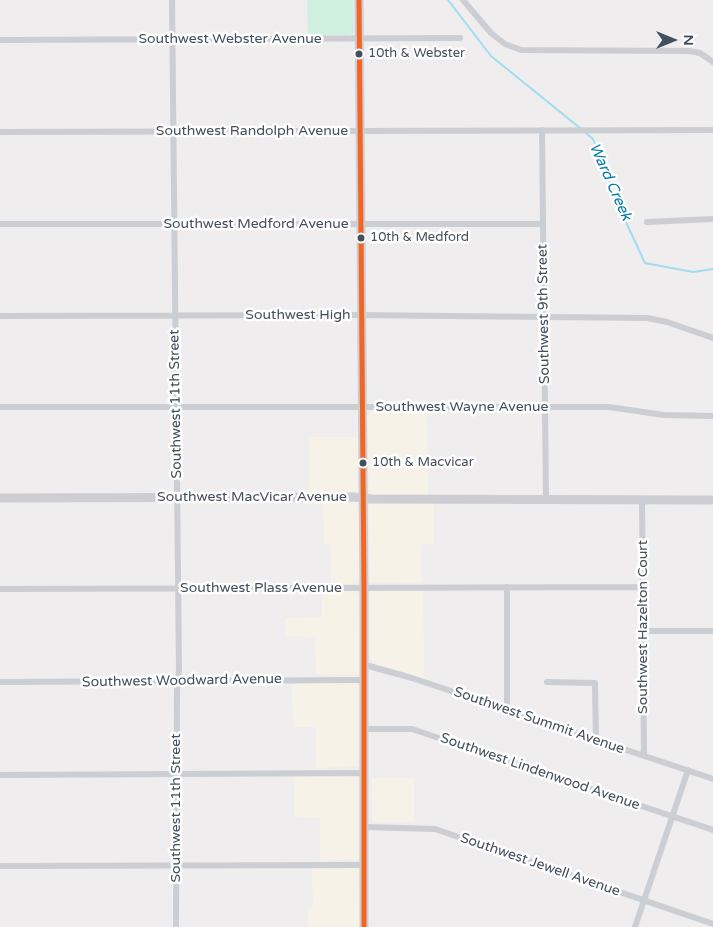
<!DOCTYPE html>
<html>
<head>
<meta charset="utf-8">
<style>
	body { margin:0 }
	#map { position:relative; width:713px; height:927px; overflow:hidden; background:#efeded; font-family:"Varela Round",sans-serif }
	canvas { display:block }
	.north { position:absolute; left:648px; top:15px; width:50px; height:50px; -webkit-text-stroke:4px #fff; paint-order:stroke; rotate:90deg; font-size:14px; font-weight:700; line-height:20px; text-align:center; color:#434f5c }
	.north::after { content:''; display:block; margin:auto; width:18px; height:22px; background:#434f5c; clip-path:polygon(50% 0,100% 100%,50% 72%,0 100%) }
</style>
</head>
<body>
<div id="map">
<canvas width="713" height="927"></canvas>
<div class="north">N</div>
</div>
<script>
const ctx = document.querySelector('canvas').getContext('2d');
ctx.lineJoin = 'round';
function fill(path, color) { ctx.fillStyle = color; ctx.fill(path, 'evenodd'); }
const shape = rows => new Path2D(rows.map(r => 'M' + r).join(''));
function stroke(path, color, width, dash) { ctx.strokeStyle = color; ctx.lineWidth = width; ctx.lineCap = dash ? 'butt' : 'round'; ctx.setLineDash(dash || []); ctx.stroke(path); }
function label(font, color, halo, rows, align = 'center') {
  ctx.font = font + ' "Varela Round",sans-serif'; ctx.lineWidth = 5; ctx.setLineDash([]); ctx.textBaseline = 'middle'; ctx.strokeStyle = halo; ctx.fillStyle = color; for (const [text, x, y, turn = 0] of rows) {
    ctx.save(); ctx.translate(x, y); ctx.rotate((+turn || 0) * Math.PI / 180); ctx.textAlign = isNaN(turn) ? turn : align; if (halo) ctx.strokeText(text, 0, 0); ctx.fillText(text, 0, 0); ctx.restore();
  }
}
fill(shape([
	[372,410,427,410,428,495,375,495,369,493,367,417],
	[309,437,358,437,358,492,309,493],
	[323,500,358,502,359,580,355,584,331,584,331,545,324,545],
	[372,502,434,503,434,544,421,545,421,583,370,582,369,506],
	[423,590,424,679,374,663,369,657,370,591],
	[322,591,355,591,359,595,360,672,357,675,316,674,315,637,285,636,285,618,322,617],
	[356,682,359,686,358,766,316,768,316,727,293,727,292,683],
	[294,776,358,777,359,859,320,861,320,818,294,817],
	[371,778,414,778,414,822,373,822],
	[312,868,355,868,359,871,360,927,308,927,308,908,313,907]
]), '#f7f2e8');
fill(shape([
	[307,0,353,0,354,33,349,35,308,35]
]), '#cff0de');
stroke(shape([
	[448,0,491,56,580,128],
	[586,133,593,139,618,205,645,263,693,272,713,269]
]), '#a0dcf2', 2);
stroke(shape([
	[172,0,179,670,177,688,176,927],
	[463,0,491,33,505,44,521,50,689,51,700,53,713,62],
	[0,40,460,38],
	[542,130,546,499],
	[0,132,713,130],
	[647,222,713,219],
	[0,224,543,224],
	[0,316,352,315,647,318,667,322,713,338],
	[0,407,609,407,664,415,713,416],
	[642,499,644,756],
	[507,587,507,710],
	[0,589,642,587],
	[643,631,713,631],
	[365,665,412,678,713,779],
	[0,682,365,680],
	[547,682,595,683,596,741],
	[364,729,412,729,713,830],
	[0,775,365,773],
	[364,827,435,829,713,924],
	[0,866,364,865],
	[635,927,688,770]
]), '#cbced2', 6);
stroke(shape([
	[359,0,364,588,364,927],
	[0,498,354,497,371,499,713,500]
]), '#ccced3', 9);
stroke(shape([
	[359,0,364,588,364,927]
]), '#f26522', 5);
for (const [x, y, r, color] of [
	[359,54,4.5,"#434f5c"],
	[361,238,4.5,"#434f5c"],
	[363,463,4.5,"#434f5c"]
]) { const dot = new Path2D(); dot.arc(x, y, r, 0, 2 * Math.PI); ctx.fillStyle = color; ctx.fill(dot); stroke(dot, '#fff', 2); }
label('13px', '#434f5c', '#fff', [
	["10th & Webster",368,54],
	["10th & Medford",370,238],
	["10th & Macvicar",372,463]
], 'left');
label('14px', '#434f5c', '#fff', [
	["Southwest Webster Avenue",230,39],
	["Southwest Randolph Avenue",252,131],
	["Southwest Medford Avenue",256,224],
	["Southwest 9th Street",544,314,-91],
	["Southwest High",298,315],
	["Southwest 11th Street",176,404,-91],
	["Southwest Wayne Avenue",462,407],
	["Southwest MacVicar Avenue",252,497],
	["Southwest Plass Avenue",261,588],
	["Southwest Hazelton Court",643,627,-90],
	["Southwest Woodward Avenue",182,681,-1],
	["Southwest Summit Avenue",539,721,19],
	["Southwest Lindenwood Avenue",540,772,19],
	["Southwest 11th Street",176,808,-90],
	["Southwest Jewell Avenue",540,865,19]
]);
label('italic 15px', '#017caa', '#fff', [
	["Ward Creek",610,182,66]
]);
</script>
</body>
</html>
